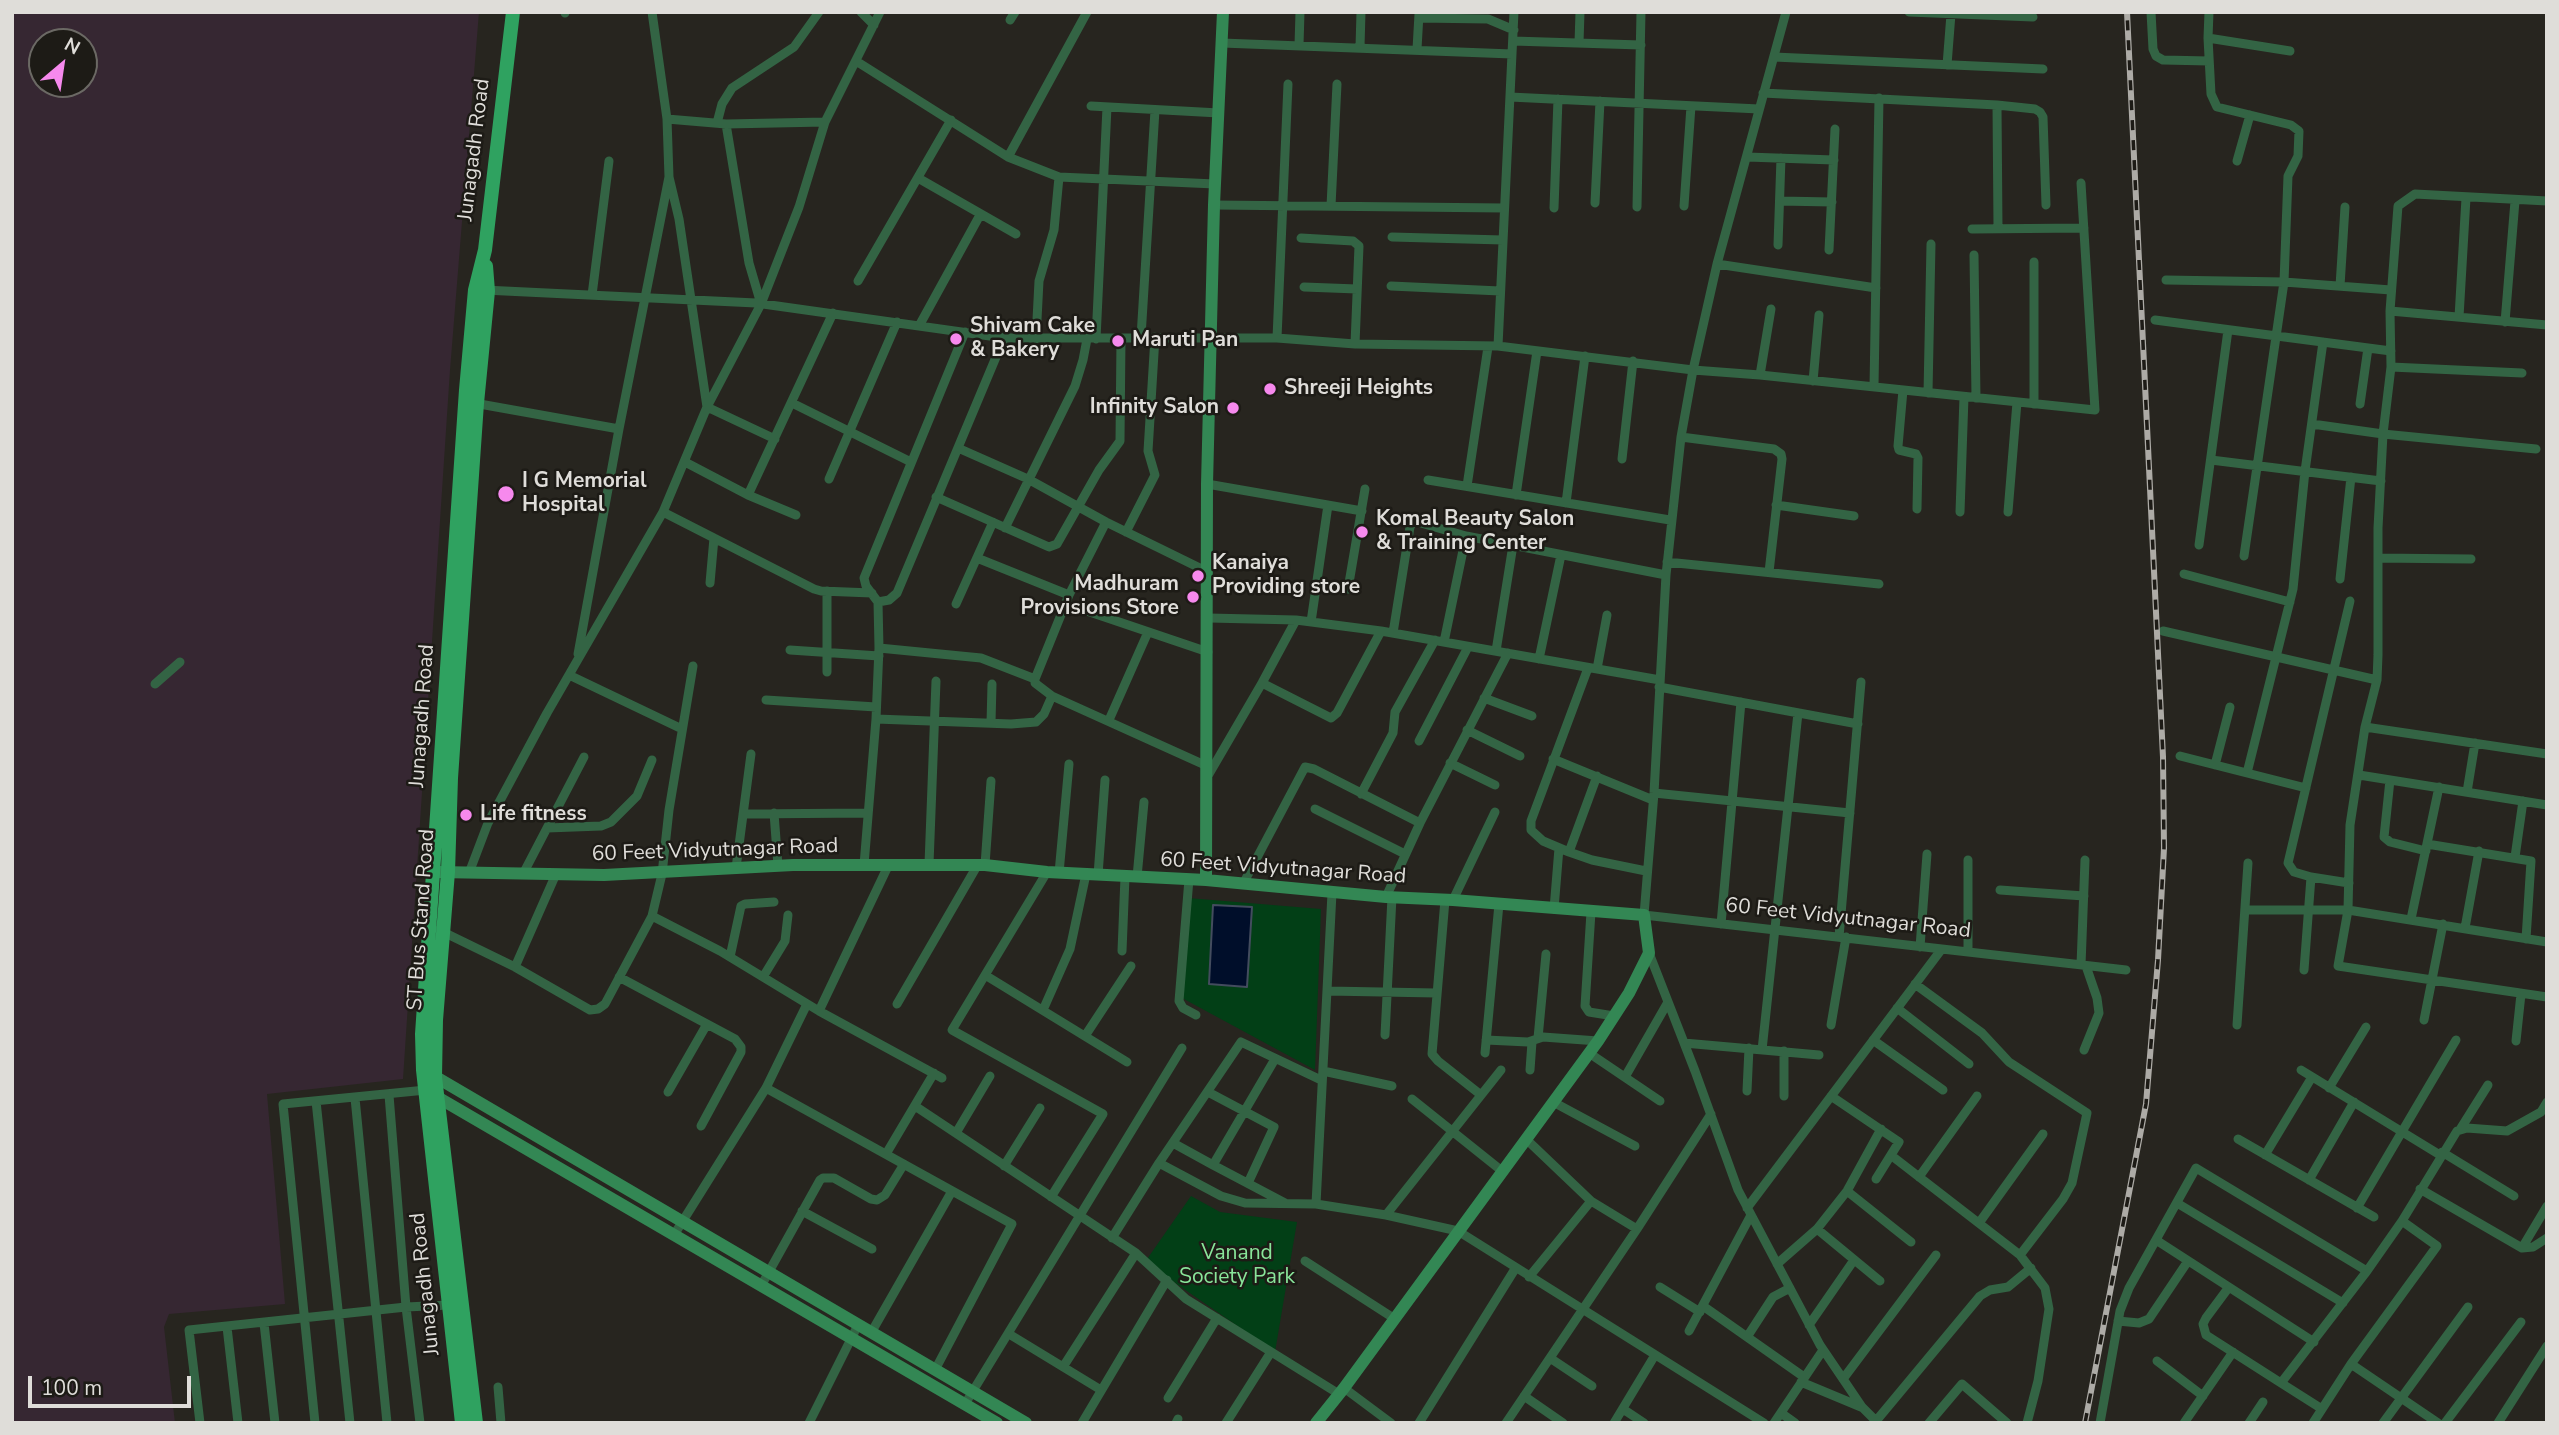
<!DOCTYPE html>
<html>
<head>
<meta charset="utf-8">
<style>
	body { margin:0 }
	#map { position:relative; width:2559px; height:1435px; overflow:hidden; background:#27251f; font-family:"Nunito Sans",sans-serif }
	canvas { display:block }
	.frame { position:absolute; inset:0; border:14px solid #dfddd9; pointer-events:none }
	.north { position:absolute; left:28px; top:28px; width:70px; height:70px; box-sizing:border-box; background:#1d1b16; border:2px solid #6b6964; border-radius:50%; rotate:29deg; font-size:19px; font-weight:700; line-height:28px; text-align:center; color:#dfddd9 }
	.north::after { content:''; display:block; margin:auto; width:24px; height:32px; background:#f689ed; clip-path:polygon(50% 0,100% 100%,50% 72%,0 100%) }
	.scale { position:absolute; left:28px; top:1376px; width:163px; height:32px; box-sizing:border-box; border:4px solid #dfddd9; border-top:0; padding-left:9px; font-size:21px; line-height:24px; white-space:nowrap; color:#dfddd9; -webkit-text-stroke:5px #1d1b16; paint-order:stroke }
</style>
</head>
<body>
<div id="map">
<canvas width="2559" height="1435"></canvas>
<div class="frame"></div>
<div class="north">N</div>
<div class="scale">100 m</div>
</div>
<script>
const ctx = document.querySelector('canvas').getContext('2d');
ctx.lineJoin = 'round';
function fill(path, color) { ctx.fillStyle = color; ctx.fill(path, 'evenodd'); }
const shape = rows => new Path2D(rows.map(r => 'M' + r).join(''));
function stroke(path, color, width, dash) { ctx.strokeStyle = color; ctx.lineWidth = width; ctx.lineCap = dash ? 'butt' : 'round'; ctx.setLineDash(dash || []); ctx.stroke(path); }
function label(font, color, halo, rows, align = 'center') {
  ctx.font = font + ' "Nunito Sans",sans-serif'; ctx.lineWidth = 5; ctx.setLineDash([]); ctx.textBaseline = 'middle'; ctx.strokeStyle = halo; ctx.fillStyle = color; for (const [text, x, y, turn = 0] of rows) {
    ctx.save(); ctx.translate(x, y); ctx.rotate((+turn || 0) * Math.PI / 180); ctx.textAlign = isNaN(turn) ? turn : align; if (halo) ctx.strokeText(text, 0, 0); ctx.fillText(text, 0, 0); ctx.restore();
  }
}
fill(shape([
	[12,12,479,12,450,370,403,1079,267,1094,285,1304,169,1314,164,1327,175,1423,12,1423],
	[42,42,84,42,84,84,42,84]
]), '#362732');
fill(shape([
	[1188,898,1321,909,1315,1070,1182,998],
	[1191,1196,1220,1212,1297,1222,1275,1352,1145,1262]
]), '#023f16');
const water = shape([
	[1213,905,1252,907,1247,987,1209,984,1213,905]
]);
fill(water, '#000e2a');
stroke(water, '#434c5e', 2);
stroke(shape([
	[652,12,667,119,669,177,679,219,707,407,775,439],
	[861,12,874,25],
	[1786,12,1717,264,1693,370,1681,437,1666,575,1654,793,1644,915,2126,970],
	[1909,12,2033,17],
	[2151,12,2153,49,2156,56,2163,60,2209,61],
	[2209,12,2208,38,2211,94,2217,107,2291,125,2299,131,2298,156,2288,176,2284,282,2391,290],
	[565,13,565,12],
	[1419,18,1488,19,1514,30],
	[1010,20,1015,12],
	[2208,38,2290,51],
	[1513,41,1641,45],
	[1222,43,1512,54],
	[1579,43,1580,12],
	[1299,45,1300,12],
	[1360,47,1361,12],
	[1417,49,1419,14],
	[1774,57,2043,69],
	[856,61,1008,157,1059,177,1215,184],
	[1947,65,1951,14],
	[1763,93,1997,105,2035,109,2040,112,2043,117,2046,205],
	[1510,97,1759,109],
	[1997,105,1998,228],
	[1091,106,1219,113],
	[667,119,726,124,825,122],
	[717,123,722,104,732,88,794,47,819,12],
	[726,124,749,263,761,304],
	[1008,157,1087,12],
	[1747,157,1834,160],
	[2237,161,2250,115],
	[918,178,1016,234],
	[1780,201,1832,202],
	[2547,201,2415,194,2398,206,2390,311,2391,367,2383,434,2378,528,2378,655,2377,680,2365,727,2350,825,2348,910,2547,942],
	[1595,203,1600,101],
	[1214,205,1504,208],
	[1331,206,1337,84],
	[1684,206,1691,106],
	[1637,207,1641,12],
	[1554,208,1558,99],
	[1972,229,2084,228],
	[1392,237,1503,240],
	[1301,238,1353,241,1359,246,1355,344],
	[1778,245,1781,158],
	[1829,250,1835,129],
	[1974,255,1976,398],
	[1717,264,1876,288],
	[2166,280,2284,282,2244,556],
	[858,281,951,120],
	[1391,286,1500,291],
	[2340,286,2345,207],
	[1304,287,1357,289],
	[484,290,756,303,1004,338,1277,338,1355,344,1498,346,1693,370,1760,375,2095,410,2081,183],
	[592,295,609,161],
	[2390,311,2547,325],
	[2459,317,2466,198],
	[2155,320,2391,351],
	[2505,322,2515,201],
	[919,326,980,215],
	[1141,337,1155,110],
	[1277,338,1288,84],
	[1036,339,1039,281,1054,230,1059,177],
	[1096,339,1107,107],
	[1498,346,1514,12],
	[2391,367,2522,373],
	[1760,375,1771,309],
	[1813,381,1819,315],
	[1874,387,1879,98],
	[1903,390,1898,446,1899,450,1916,454,1918,458,1917,509],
	[1928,393,1931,244],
	[474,403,619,429],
	[792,403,911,462],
	[2034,404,2034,262],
	[2360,404,2368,348],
	[2312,424,2383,434,2536,449],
	[1681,437,1774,449,1781,454,1782,459,1769,572],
	[958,448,1028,479,1106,522,1208,572],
	[1622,459,1633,361],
	[2211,460,2381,481],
	[685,462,748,495,796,515],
	[829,479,897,322],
	[1428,480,1670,520],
	[1207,484,1362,511],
	[1467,486,1488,347],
	[748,495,833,313],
	[1516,495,1537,351],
	[936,497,1049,547,1057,544,1099,470,1120,441,1121,338],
	[1566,503,1585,356],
	[1776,505,1854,516],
	[663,512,814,589,821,591,872,593],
	[1960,512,1964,397],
	[2008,512,2017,402],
	[1106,522,1069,595,1035,679,1035,683,1052,696,1207,766],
	[1005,528,1075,386,1083,360,1087,339],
	[1126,532,1155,475,1148,451,1155,337],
	[2199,545,2228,330],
	[977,558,1069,595],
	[2378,558,2471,559],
	[1667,562,1879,584],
	[2184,574,2290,602],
	[2340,579,2351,477],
	[710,583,714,538],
	[1348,589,1365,489],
	[878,602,889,600,897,593,1004,338],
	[956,604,993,522],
	[1066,604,1208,652],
	[1209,618,1296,620,1381,631,1660,680],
	[1311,622,1328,505],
	[2163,631,2377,680],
	[1393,633,1410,527,1414,521,1466,536,1666,575],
	[1444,642,1466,536],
	[879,648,981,658,1035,679],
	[790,650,879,656],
	[1496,651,1513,545],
	[578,654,619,429,669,177],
	[1539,659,1561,555],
	[1588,668,1531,821,1531,830,1543,841,1569,852,1592,860,1646,871],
	[1597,669,1607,615],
	[827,672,827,591],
	[569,675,682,729],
	[1262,683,1331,718,1337,713,1381,631],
	[155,684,180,662],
	[1659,687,1858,724],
	[1484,698,1532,716],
	[766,700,876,707],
	[876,719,1011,724,1036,722,1044,714,1052,696],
	[1109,720,1148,632],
	[991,723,992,684],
	[2365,727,2547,754],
	[1467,730,1520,756],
	[1419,741,1468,647],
	[2180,756,2306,788],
	[1553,759,1653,800],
	[1450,763,1495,785],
	[2215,765,2230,707],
	[2247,773,2293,589,2305,471,2323,342],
	[1209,774,1262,683,1296,620],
	[2359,775,2547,805],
	[2390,780,2384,837,2390,842,2426,851],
	[2467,792,2475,743],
	[1654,793,1850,813],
	[1361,794,1393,733,1395,712,1435,640],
	[1315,809,1405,854],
	[774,813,778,866],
	[743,814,868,813],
	[547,828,601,826,611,822,637,796,652,760],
	[2427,844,2531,861,2526,939],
	[1569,852,1597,776],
	[2515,857,2523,801],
	[929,864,936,681],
	[864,865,876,719,879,648,878,602,866,586,864,578,965,332],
	[985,865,991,781],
	[736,868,751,754],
	[1047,872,952,1030,1103,1114,1051,1197],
	[469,873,488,823,547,713,663,512,707,407,761,304,799,207,825,122,880,12],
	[1059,873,1069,764],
	[523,874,584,757],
	[1098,875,1105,780],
	[1137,877,1144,802],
	[1189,879,1179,1001,1183,1008,1196,1015],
	[2349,883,2311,877,2294,872,2288,863,2350,601],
	[1243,884,1305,767,1314,769,1420,823],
	[2000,890,2084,896],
	[1386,897,1420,823,1508,653],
	[1445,900,1432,1054,1438,1061,1481,1095],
	[1453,900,1495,812],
	[1554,909,1559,848],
	[2245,910,2348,910,2338,966,2547,997],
	[1591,912,1585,1006,1589,1012,1614,1016],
	[652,916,720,951,819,1011,942,1078],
	[2411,919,2439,787],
	[1721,924,1741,702],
	[2465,928,2479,851],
	[439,930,515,967,590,1010,598,1009,605,1004,652,916,662,874,669,810,693,666],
	[1839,937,1861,682],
	[1920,947,1927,854],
	[1122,951,1125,877],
	[1968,952,1968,860],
	[1649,953,1695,1071,1738,1190,1820,1345,1862,1407,1878,1423],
	[730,957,741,906,745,904,774,902],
	[2081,965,2085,860],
	[515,967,556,874],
	[2304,970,2311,877],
	[985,975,1127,1062],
	[619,977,735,1039,741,1047,741,1052,701,1126],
	[763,977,785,941,788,915],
	[1915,984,1982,1033,2009,1062,2087,1113,2072,1183,2063,1199,2020,1255],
	[1328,991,1436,993],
	[897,1004,977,866],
	[1897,1008,1969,1064],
	[1043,1010,1070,949,1086,874],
	[819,1011,889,864],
	[2424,1020,2443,924],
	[1831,1025,1846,937],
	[2237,1025,2248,863],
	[1385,1035,1392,897],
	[1085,1036,1131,966],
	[1538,1038,1546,954],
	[1486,1040,1528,1042,1543,1037,1598,1041],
	[1873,1040,1943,1090],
	[2516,1041,2521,994],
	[1684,1043,1819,1055],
	[1762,1050,1798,713],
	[2084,1050,2099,1013,2097,998,2086,966],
	[1784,1051,1784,1096],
	[1485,1053,1499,904],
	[1589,1053,1660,1101],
	[1275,1059,1213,1165,1285,1203],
	[1530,1070,1532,1042],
	[2301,1070,2440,1155],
	[1323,1071,1392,1086],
	[1625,1077,1668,1002],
	[766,1088,1012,1224,935,1370],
	[2329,1088,2366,1027],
	[1747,1091,1749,1048],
	[668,1092,707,1024],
	[1208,1092,1274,1127,1248,1183],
	[389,1095,406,1307,420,1423],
	[1831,1096,1899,1142,1876,1179],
	[355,1098,387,1423],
	[1412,1099,1502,1171],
	[316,1101,350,1423],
	[1555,1103,1635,1146],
	[915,1106,1136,1253,1186,1299,1339,1394],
	[2461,1128,2488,1085],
	[956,1133,990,1076],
	[1526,1139,1591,1201,1637,1229],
	[2238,1139,2374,1217],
	[1173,1143,1213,1165],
	[2442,1152,2514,1196],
	[886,1154,934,1073],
	[2265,1155,2312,1077],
	[1892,1156,2020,1255,2045,1288,2049,1309,2038,1381,2027,1423],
	[1159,1163,1241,1042,1321,1080],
	[1004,1166,1040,1108],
	[1919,1177,1977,1096],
	[2309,1180,2354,1102],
	[2420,1189,2522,1248,2533,1247,2547,1238],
	[1847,1191,1911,1242],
	[2177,1203,2343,1303],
	[1316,1204,1332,893],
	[1747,1208,1941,950],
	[2357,1208,2456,1040],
	[802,1211,872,1249],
	[1386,1215,1501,1070],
	[1979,1223,2043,1134],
	[1817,1229,1880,1281],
	[674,1235,766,1088,807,1004],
	[1112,1238,1159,1163,1221,1196,1245,1203,1316,1204,1386,1215,1458,1231,1764,1423],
	[2156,1240,2314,1342],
	[2522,1248,2547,1206],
	[1305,1261,1395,1319],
	[1777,1264,1817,1229,1847,1191,1881,1129],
	[1529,1277,1591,1201],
	[761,1286,820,1180,823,1178,834,1178,871,1199,877,1200,885,1195,904,1164],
	[1660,1287,1700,1312],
	[2229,1287,2206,1318,2203,1324,2206,1335,2281,1383],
	[1703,1306,1804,1377],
	[2118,1321,2139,1323,2149,1319,2188,1261],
	[264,1323,275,1423],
	[1809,1325,1854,1260],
	[227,1327,238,1423],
	[1689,1331,1751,1215],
	[871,1333,952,1191],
	[1009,1334,1101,1390],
	[1747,1337,1773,1297,1790,1288],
	[1550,1358,1592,1386],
	[2157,1361,2203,1396],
	[2351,1364,2438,1423],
	[1063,1367,1136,1253],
	[1843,1379,1936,1255],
	[1801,1382,1861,1407],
	[498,1387,501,1423],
	[1344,1388,1391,1423],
	[1524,1396,1563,1423],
	[1168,1398,1217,1318],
	[965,1404,1182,1048],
	[1623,1409,1644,1423],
	[2322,1409,2281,1383,2367,1271],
	[1781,1413,1795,1423],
	[1876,1421,1980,1296,1990,1290,2008,1287,2031,1268],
	[200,1423,189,1330,406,1307,449,1305],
	[315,1423,283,1104,426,1090],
	[809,1423,858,1325],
	[1082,1423,1167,1280],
	[1176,1423,1178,1419],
	[1226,1423,1271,1352],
	[1419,1423,1515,1269],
	[1506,1423,1637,1229,1711,1114],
	[1614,1423,1655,1355],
	[1774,1423,1823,1350],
	[1929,1423,1962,1384,2007,1423],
	[2100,1423,2120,1311,2129,1288,2196,1168,2367,1271,2402,1221,2457,1131,2467,1128,2507,1131,2541,1112,2547,1102],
	[2184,1423,2233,1352],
	[2249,1423,2263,1402],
	[2313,1423,2351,1364,2437,1246,2402,1221],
	[2383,1423,2468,1307],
	[2445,1423,2521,1322],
	[2498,1423,2547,1346]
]), '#336444', 9);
stroke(shape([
	[438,872,604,875,793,865,985,865,1047,872,1206,880,1386,897,1453,900,1644,915,1649,953,1629,993,1598,1041,1344,1388,1316,1423],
	[1206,880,1207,484,1214,205,1223,12],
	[429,1073,1026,1423],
	[432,1094,997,1423]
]), '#338754', 12);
stroke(shape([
	[462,1423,423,1070,422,1034,466,390,475,290,485,250,513,12],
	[476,1423,435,1077,436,1020,448,872,451,778,477,403,488,291,486,266]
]), '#2fa260', 14);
const rail = shape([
	[2085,1423,2146,1104,2158,960,2164,848,2163,757,2127,12]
]);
stroke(rail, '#adaba6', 6);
stroke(rail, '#1d1b16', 3.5, [10]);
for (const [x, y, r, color] of [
	[956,339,7,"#f689ed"],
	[1118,341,7,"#f689ed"],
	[1270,389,7,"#f689ed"],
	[1233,408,7,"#f689ed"],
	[506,494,9,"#f689ed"],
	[1362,532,7,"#f689ed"],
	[1198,576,7,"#f689ed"],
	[1193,597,7,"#f689ed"],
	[466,815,7,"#f689ed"]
]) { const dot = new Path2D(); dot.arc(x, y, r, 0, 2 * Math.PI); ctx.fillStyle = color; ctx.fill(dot); stroke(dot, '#1d1b16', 2.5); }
label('21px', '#dfddd9', '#1d1b16', [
	["Junagadh Road",475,150,-83],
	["Junagadh Road",423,716,-86],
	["60 Feet Vidyutnagar Road",715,851,-2],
	["60 Feet Vidyutnagar Road",1283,869,4],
	["60 Feet Vidyutnagar Road",1848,919,6],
	["ST Bus Stand Road",422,920,-86],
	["Junagadh Road",426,1284,-96]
]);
label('bold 21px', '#dfddd9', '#1d1b16', [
	["Shivam Cake",970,327],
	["& Bakery",970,351],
	["Maruti Pan",1132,341],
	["Shreeji Heights",1284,389],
	["Infinity Salon",1219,408,"right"],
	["I G Memorial",522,482],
	["Hospital",522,506],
	["Komal Beauty Salon",1376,520],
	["& Training Center",1376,544],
	["Kanaiya",1212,564],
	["Providing store",1212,588],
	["Madhuram",1179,585,"right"],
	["Provisions Store",1179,609,"right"],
	["Life fitness",480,815]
], 'left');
label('21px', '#89e59a', '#1d1b16', [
	["Vanand",1237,1254],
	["Society Park",1237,1278]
]);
</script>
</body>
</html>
